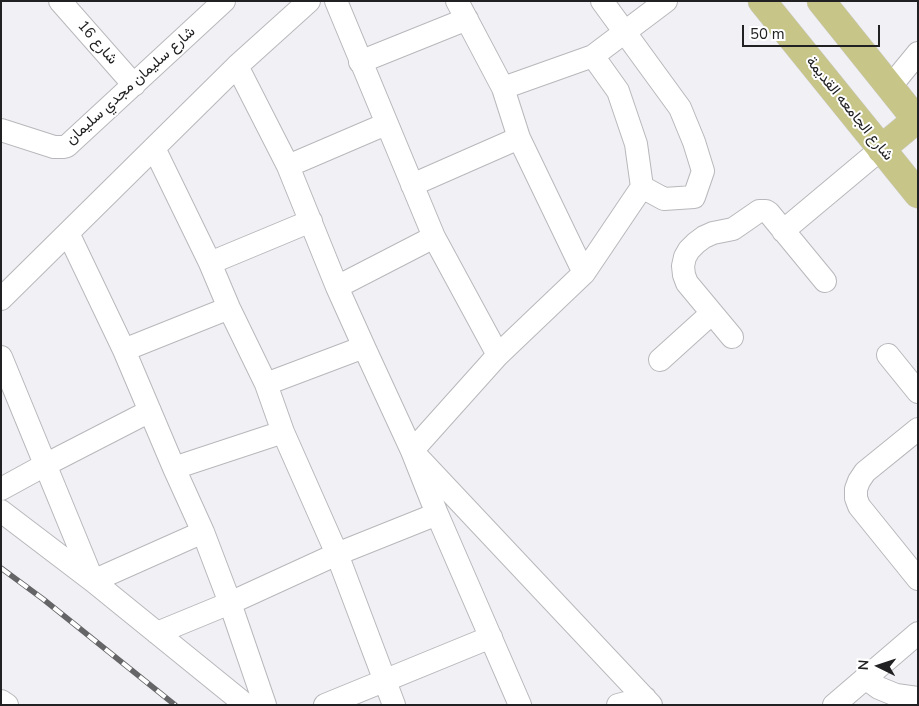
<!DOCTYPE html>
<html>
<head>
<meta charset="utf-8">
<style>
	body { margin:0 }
	#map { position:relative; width:919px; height:706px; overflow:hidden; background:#f1f1f5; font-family:"Nunito Sans",sans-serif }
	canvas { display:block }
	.frame { position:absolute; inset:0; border:2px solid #212123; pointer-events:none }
	.north { position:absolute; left:854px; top:641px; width:50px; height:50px; -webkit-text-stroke:4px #fff; paint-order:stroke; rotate:274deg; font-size:14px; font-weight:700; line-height:20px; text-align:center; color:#212123 }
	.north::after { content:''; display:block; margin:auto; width:18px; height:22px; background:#212123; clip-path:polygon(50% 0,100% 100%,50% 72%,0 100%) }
	.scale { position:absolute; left:742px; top:25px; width:138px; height:22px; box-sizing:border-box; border:2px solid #212123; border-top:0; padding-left:6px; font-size:15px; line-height:18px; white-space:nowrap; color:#212123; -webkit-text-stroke:4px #fff; paint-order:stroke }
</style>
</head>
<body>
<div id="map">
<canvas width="919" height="706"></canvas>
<div class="frame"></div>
<div class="north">N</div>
<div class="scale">50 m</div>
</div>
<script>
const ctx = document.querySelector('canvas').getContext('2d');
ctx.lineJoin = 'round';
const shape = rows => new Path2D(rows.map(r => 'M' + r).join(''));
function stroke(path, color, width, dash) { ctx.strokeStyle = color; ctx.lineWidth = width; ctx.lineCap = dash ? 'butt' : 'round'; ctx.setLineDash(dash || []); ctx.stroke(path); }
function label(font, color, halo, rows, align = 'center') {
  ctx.font = font + ' "Nunito Sans",Vazirmatn,sans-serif'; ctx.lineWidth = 4; ctx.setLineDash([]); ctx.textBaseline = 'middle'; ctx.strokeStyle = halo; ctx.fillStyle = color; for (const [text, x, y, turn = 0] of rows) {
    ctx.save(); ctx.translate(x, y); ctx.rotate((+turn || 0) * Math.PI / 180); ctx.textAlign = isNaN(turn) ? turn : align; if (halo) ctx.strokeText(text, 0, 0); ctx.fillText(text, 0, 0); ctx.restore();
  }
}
const minor = shape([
	[60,1,134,85],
	[336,1,434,237,498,355],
	[457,1,503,88],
	[360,62,467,19],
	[237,66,309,1],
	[890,87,918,53],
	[1,130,54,147,63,147,67,146,224,1],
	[154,148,210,263,229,308,266,384,283,432,337,554,394,705],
	[288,166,386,124],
	[412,185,519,138],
	[642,187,636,144,618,91,593,56,666,1],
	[783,231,881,149],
	[68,233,124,350,174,468,203,532,230,603,265,705],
	[210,263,311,221],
	[584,273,519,138,503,88,593,56],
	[337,287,434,237],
	[1,299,237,66,288,166,337,287,364,347,412,451,651,705],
	[732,337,687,283,684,275,683,266,685,257,689,250,696,243,704,237,713,233,733,229,759,211,766,211,769,213,825,281],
	[124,350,229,308],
	[888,355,918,392],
	[1,357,93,581,203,532],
	[660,360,712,313],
	[266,384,364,347],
	[918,429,865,472,859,481,856,489,856,498,859,506,918,579],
	[174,468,283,432],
	[1,489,45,465,150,411],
	[1,511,93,581,246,705],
	[437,514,412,451,498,355,584,273,642,187,664,199,694,197,703,171,694,142,680,108,602,1],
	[157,633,230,603,337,554,437,514,520,705],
	[865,678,879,688,896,695,918,698],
	[1,701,7,705],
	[325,705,491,637],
	[618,705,645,698,647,705],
	[834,705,918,633]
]);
const major = shape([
	[762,1,918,194],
	[821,1,918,122],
	[881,149,916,120]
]);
stroke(minor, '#b8b8bc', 24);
stroke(major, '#cececf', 29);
stroke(minor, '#fff', 22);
stroke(major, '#c7c588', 28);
const rail = shape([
	[1,568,43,599,175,705]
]);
stroke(rail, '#656568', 5.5);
stroke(rail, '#fff', 4, [11]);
label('15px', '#212123', '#fff', [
	["شارع 16",97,43,49],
	["شارع سليمان مجدي سليمان",131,86,-42],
	["شارع الجامعه القديمة",849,109,51]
]);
</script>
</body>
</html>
